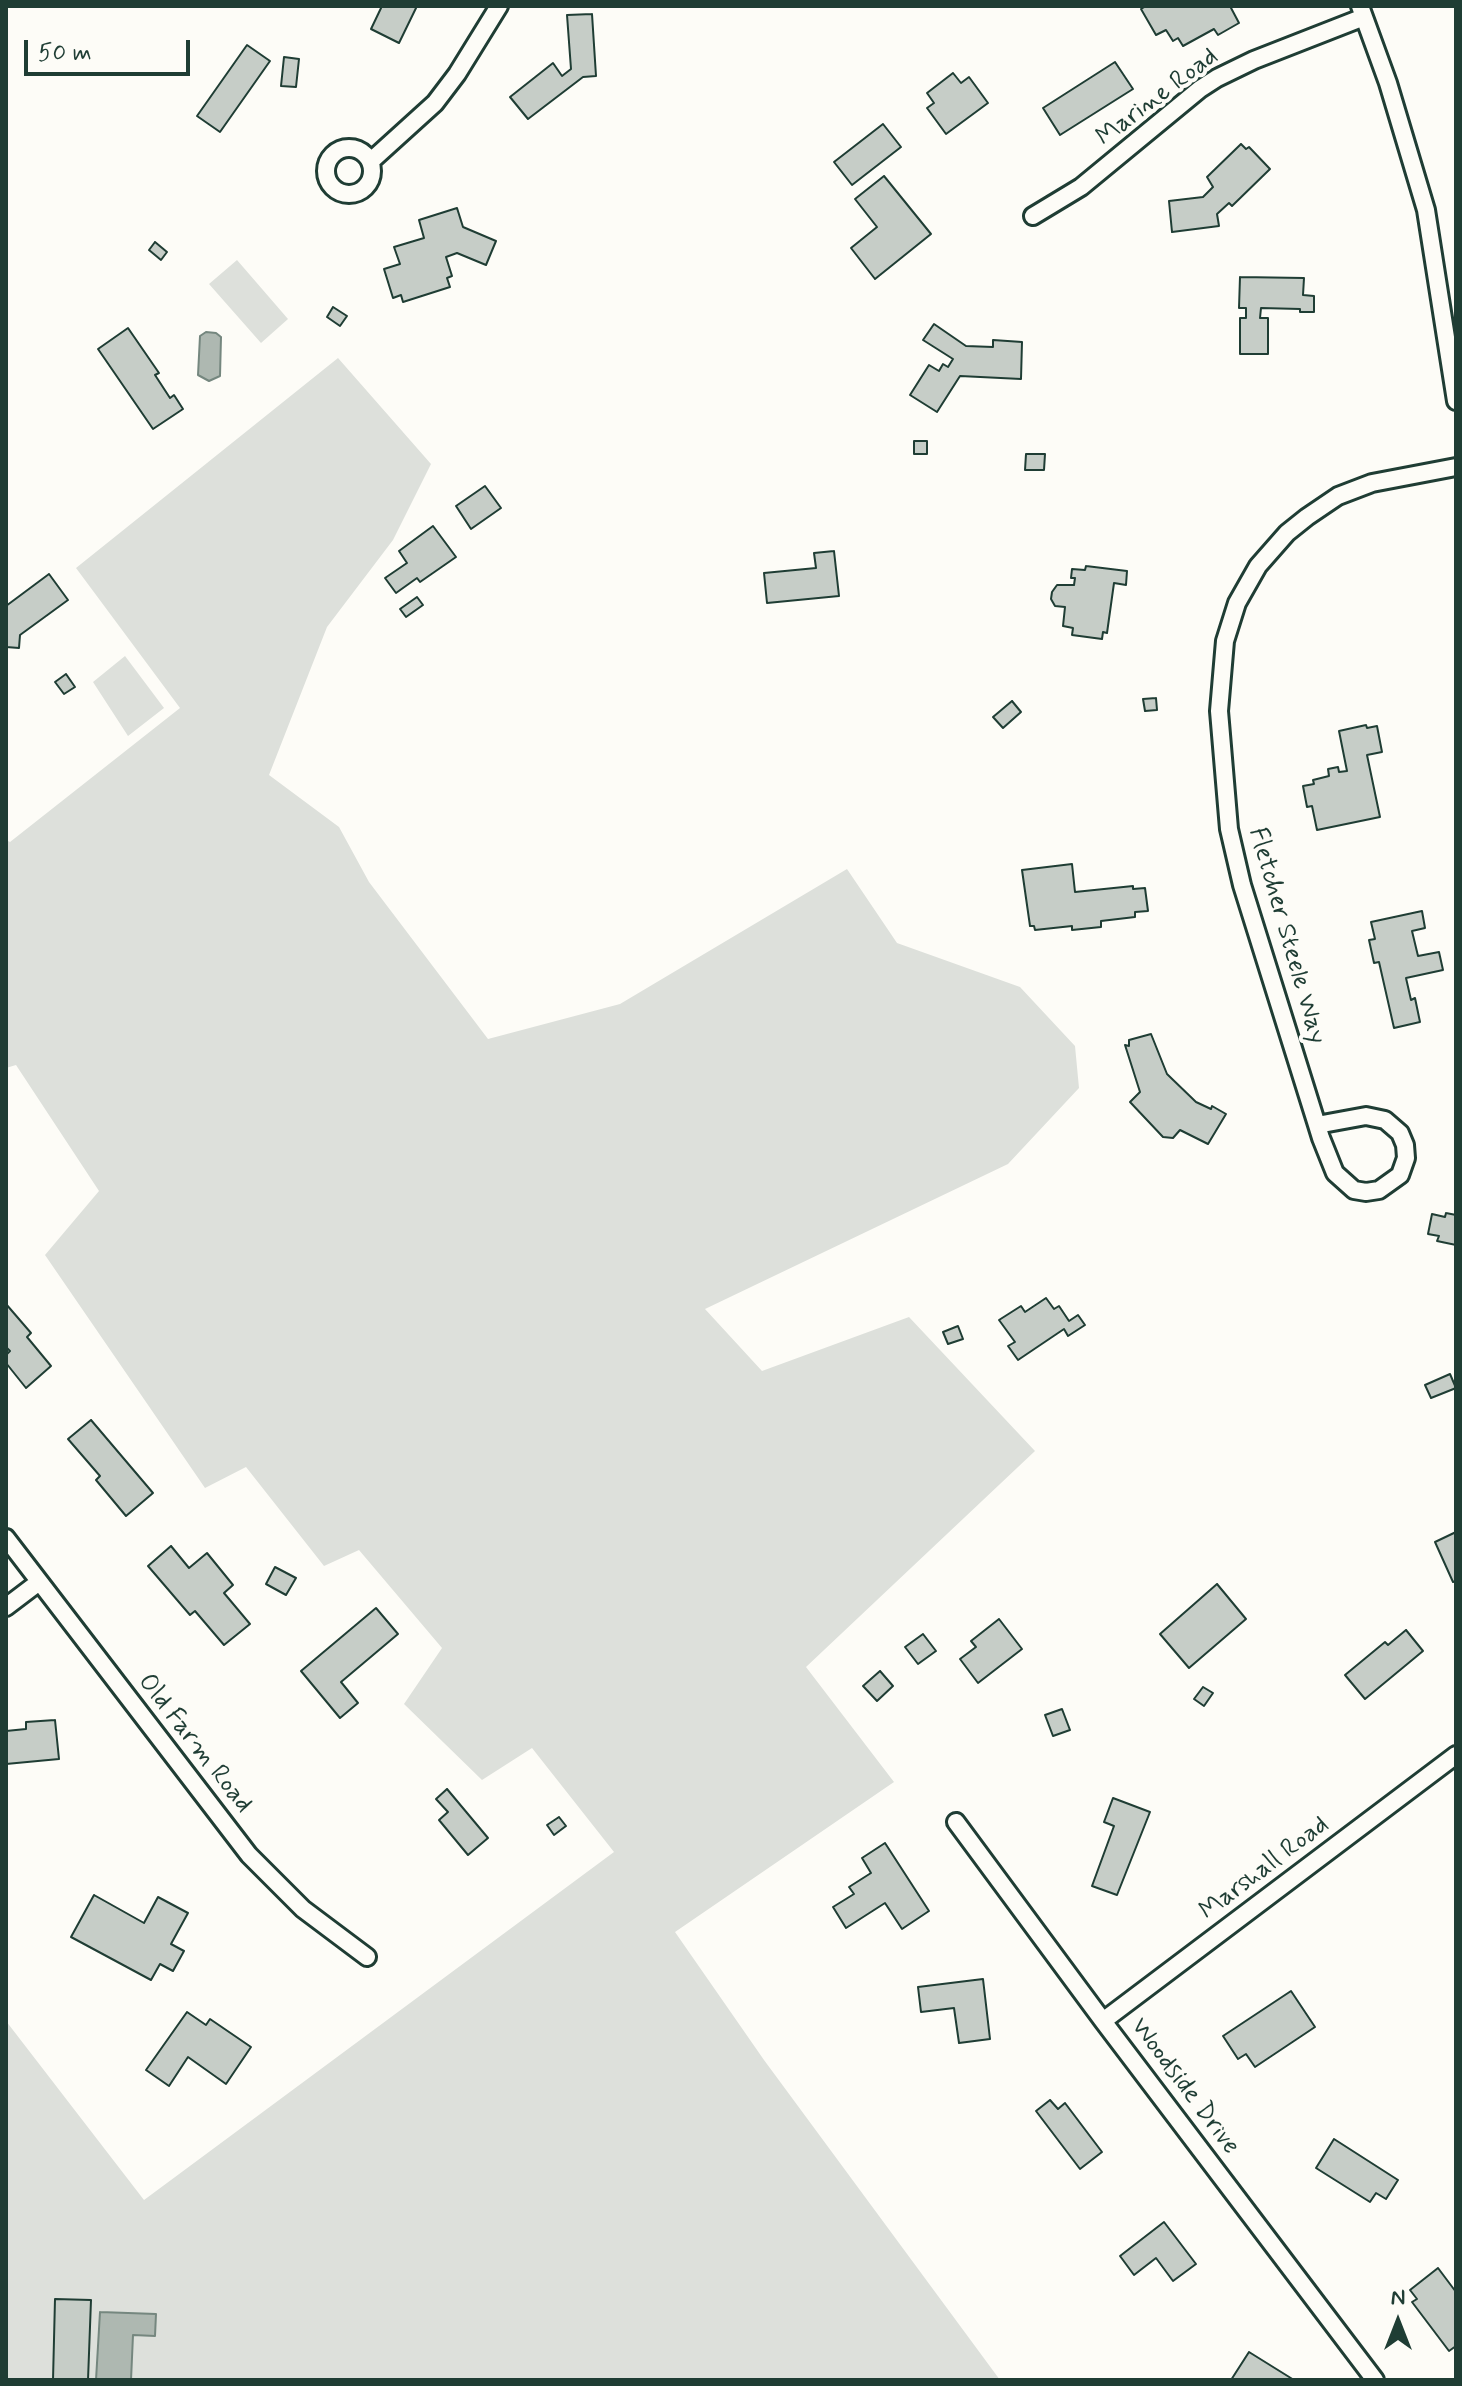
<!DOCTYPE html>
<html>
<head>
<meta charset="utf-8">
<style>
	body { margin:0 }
	#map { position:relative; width:1462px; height:2386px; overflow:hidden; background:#fdfcf7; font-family:Mynerve,sans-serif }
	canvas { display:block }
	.frame { position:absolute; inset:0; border:8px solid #1f3d34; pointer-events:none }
	.north { position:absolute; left:1358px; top:2282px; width:80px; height:80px; -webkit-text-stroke:6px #fdfcf7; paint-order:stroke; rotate:0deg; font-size:22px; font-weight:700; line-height:32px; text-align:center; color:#1f3d34 }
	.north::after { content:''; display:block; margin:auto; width:28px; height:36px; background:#1f3d34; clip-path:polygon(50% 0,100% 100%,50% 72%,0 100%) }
	.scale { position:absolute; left:24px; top:40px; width:166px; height:36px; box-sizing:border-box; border:4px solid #1f3d34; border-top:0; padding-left:10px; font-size:24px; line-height:28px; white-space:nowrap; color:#1f3d34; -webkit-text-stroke:6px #fdfcf7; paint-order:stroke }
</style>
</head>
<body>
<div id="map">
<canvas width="1462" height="2386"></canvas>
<div class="frame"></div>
<div class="north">N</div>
<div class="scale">50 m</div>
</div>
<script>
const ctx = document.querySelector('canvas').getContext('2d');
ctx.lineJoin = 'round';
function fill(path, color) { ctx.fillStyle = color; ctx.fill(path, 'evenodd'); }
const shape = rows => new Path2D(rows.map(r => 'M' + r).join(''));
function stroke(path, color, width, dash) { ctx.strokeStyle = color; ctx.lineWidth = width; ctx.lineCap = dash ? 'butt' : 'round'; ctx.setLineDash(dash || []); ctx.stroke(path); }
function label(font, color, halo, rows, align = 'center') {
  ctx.font = font + ' Mynerve,sans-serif'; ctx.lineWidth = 8; ctx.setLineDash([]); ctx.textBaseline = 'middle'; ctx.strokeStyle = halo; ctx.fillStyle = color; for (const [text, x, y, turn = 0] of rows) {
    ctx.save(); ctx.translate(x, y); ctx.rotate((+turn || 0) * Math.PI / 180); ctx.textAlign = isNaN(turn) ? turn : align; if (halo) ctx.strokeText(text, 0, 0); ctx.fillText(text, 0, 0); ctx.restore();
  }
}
fill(shape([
	[237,260,288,319,261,343,209,284],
	[338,358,431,464,393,540,327,627,269,775,339,827,369,882,488,1039,620,1004,847,869,897,943,1020,987,1075,1046,1079,1088,1008,1164,705,1309,762,1371,909,1317,1035,1451,806,1667,894,1782,675,1932,764,2060,1000,2380,6,2380,6,2021,144,2200,614,1852,532,1748,482,1780,404,1704,442,1648,359,1550,324,1566,246,1467,205,1488,45,1255,99,1191,16,1065,6,1068,6,840,10,842,180,708,76,568],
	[125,656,164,708,128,736,93,682]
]), '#dde0db');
const water = shape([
	[206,332,216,333,221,337,220,376,209,381,198,375,200,336,206,332],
	[100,2312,156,2314,155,2336,133,2335,131,2380,96,2380,100,2312]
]);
fill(water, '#aeb8b1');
stroke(water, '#75877f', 2);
const building = shape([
	[382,6,417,6,399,43,371,29,382,6],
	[1146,6,1230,6,1239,23,1218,35,1214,29,1183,46,1178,38,1173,41,1166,30,1156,35,1141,9,1146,6],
	[592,14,596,76,583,77,528,119,510,97,553,63,562,76,571,69,567,15,592,14],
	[247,45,270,61,220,132,197,116,247,45],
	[284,57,299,59,296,87,281,86,284,57],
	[1115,62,1133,89,1060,135,1043,108,1115,62],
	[953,73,961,83,969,77,988,103,946,134,927,108,934,103,927,93,953,73],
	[883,124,901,147,852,185,834,162,883,124],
	[1241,144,1246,149,1249,147,1270,169,1232,206,1229,203,1217,214,1219,226,1172,232,1169,201,1203,197,1213,187,1207,177,1241,144],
	[884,176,931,234,875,279,851,248,877,227,855,199,884,176],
	[457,208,463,227,496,241,486,265,457,253,446,257,452,276,447,278,450,287,403,302,401,295,393,298,384,269,400,264,394,247,424,238,419,220,457,208],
	[155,242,167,252,161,260,149,250,155,242],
	[1240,277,1304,278,1303,295,1314,296,1314,312,1300,312,1300,309,1261,308,1260,318,1268,318,1268,354,1240,354,1240,318,1246,318,1246,308,1239,308,1240,277],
	[333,307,347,316,340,326,327,317,333,307],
	[934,324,966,346,993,347,993,340,1022,342,1021,379,960,376,937,412,910,395,929,365,939,371,943,364,948,367,953,359,923,340,934,324],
	[128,328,159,373,155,375,170,398,174,395,183,409,153,429,98,349,128,328],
	[914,441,927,441,927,454,914,454,914,441],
	[1026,454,1045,454,1044,470,1025,470,1026,454],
	[485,486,501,508,471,529,456,506,485,486],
	[433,526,456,557,420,582,417,578,396,593,385,578,407,563,399,551,433,526],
	[834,551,839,596,767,603,764,573,816,568,814,553,834,551],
	[1086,566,1127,571,1126,585,1114,583,1107,633,1103,632,1102,639,1072,635,1073,628,1063,626,1065,607,1055,606,1051,599,1052,592,1057,585,1074,585,1075,578,1071,578,1072,569,1085,570,1086,566],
	[49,574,68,600,20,635,19,648,6,647,6,606,49,574],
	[417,597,423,605,406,617,400,609,417,597],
	[66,674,75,687,64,694,55,682,66,674],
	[1156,698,1157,710,1145,711,1143,699,1156,698],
	[1012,701,1021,712,1003,728,993,717,1012,701],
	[1366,725,1367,728,1377,726,1382,752,1367,755,1380,817,1317,830,1312,806,1307,807,1303,786,1314,784,1313,780,1329,776,1328,769,1338,767,1339,772,1347,771,1339,731,1366,725],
	[1072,864,1075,892,1133,886,1133,889,1145,888,1148,911,1135,912,1135,917,1101,921,1101,927,1072,930,1072,926,1035,930,1034,926,1030,926,1022,870,1072,864],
	[1422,911,1425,928,1412,931,1418,956,1439,952,1443,970,1406,978,1411,1000,1415,998,1420,1022,1394,1028,1379,962,1374,963,1369,940,1375,939,1371,922,1422,911],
	[1151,1034,1167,1074,1196,1102,1211,1109,1212,1106,1226,1114,1208,1144,1180,1130,1173,1138,1163,1137,1130,1102,1140,1092,1125,1045,1129,1046,1129,1040,1151,1034],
	[1446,1213,1456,1215,1456,1245,1437,1241,1439,1236,1428,1234,1432,1214,1445,1217,1446,1213],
	[1046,1298,1054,1309,1059,1306,1069,1321,1078,1315,1085,1325,1068,1336,1064,1329,1018,1360,1008,1346,1015,1342,999,1320,1021,1306,1025,1312,1046,1298],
	[6,1304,31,1333,27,1337,51,1366,26,1388,6,1363,6,1355,10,1351,6,1347,6,1304],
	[958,1326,963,1339,948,1344,943,1332,958,1326],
	[1450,1374,1456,1388,1431,1398,1425,1385,1450,1374],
	[91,1420,153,1493,126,1516,96,1480,100,1476,68,1439,91,1420],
	[1456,1532,1456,1581,1453,1582,1435,1542,1456,1532],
	[171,1546,189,1568,207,1553,233,1585,224,1593,250,1624,224,1645,195,1611,190,1615,148,1566,171,1546],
	[275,1567,296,1578,286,1595,266,1584,275,1567],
	[1217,1584,1246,1619,1189,1668,1160,1634,1217,1584],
	[376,1608,398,1634,341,1682,358,1703,340,1718,301,1671,376,1608],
	[999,1619,1022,1649,978,1683,960,1659,976,1647,971,1641,999,1619],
	[1406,1630,1423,1651,1365,1699,1345,1675,1385,1642,1388,1645,1406,1630],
	[923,1634,936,1651,918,1664,905,1647,923,1634],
	[880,1671,893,1686,877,1701,863,1686,880,1671],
	[1203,1687,1213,1693,1204,1706,1194,1699,1203,1687],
	[1062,1709,1070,1730,1053,1736,1045,1715,1062,1709],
	[55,1720,59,1759,6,1764,6,1731,26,1729,26,1722,55,1720],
	[447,1789,488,1838,468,1855,439,1820,448,1812,436,1799,447,1789],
	[1113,1798,1150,1812,1117,1895,1092,1886,1114,1826,1104,1822,1113,1798],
	[559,1817,566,1826,554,1835,547,1825,559,1817],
	[885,1843,929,1911,902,1929,885,1903,846,1928,833,1907,854,1894,849,1887,871,1873,862,1858,885,1843],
	[94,1895,144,1923,158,1897,188,1913,171,1944,184,1951,173,1971,160,1964,151,1980,71,1937,94,1895],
	[983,1979,990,2039,959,2043,954,2008,921,2012,918,1987,983,1979],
	[1291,1991,1315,2027,1255,2067,1246,2054,1238,2059,1223,2036,1291,1991],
	[187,2012,206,2025,210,2019,251,2047,226,2084,188,2057,169,2086,146,2070,187,2012],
	[1050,2100,1058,2109,1065,2103,1102,2152,1080,2169,1036,2111,1050,2100],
	[1334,2139,1398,2180,1386,2199,1376,2193,1370,2202,1316,2168,1334,2139],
	[1164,2222,1196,2264,1173,2281,1156,2258,1134,2275,1120,2256,1164,2222],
	[1438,2268,1456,2292,1456,2346,1449,2351,1412,2302,1417,2299,1410,2290,1438,2268],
	[55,2299,91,2300,88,2380,53,2380,55,2299],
	[1249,2352,1294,2380,1231,2380,1249,2352]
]);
fill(building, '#c6cdc7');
stroke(building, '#1f3d34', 2);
const minor = shape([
	[1360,6,1388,83,1426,210,1456,401],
	'326 171a23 23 0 1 1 46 0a23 23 0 1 1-46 0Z',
	[371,161,435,103,457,74,499,6],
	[1033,216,1081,187,1200,89,1217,78,1254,60,1364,17],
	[1317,1125,1366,1116,1385,1120,1400,1133,1405,1145,1406,1158,1400,1175,1379,1190,1366,1192,1354,1190,1335,1173,1321,1138,1317,1125,1242,885,1229,829,1219,711,1225,641,1237,603,1258,566,1287,533,1307,517,1338,496,1372,483,1456,467],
	[6,1538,249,1855,303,1909,367,1957],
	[6,1607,39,1582],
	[956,1822,1103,2021,1375,2380],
	[1103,2021,1456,1755]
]);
stroke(minor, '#1f3d34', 22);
stroke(minor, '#fdfcf7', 16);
label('26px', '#1f3d34', '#fdfcf7', [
	["Marine Road",1158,98,-37],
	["Fletcher Steele Way",1286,936,74],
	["Old Farm Road",194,1744,52],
	["Marshall Road",1265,1869,-37],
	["Woodside Drive",1184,2087,53]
]);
</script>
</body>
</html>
